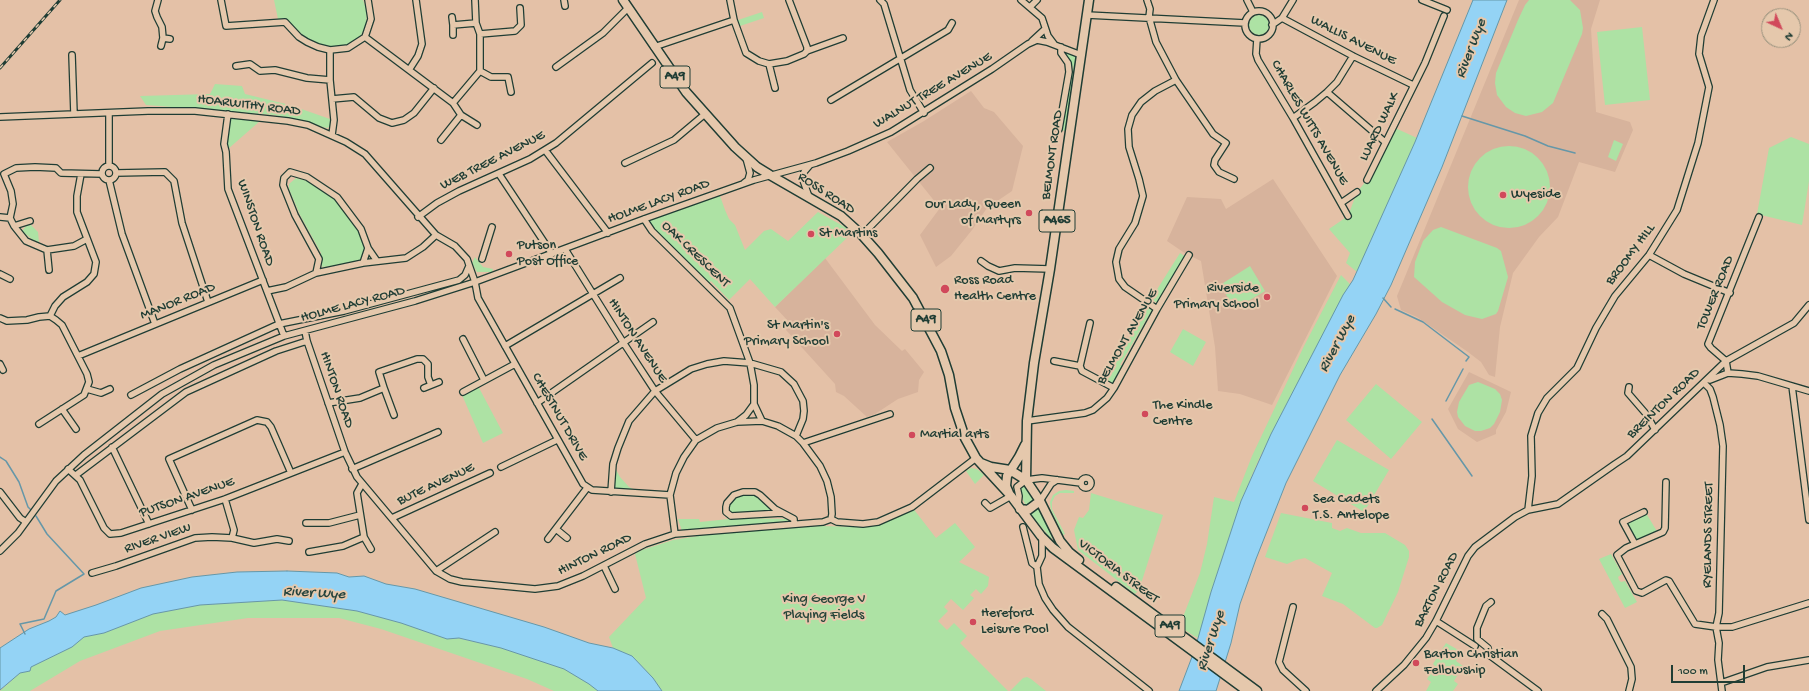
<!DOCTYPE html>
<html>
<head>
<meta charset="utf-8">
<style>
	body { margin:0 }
	#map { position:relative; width:1809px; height:691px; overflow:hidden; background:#e4c1a7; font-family:"Gochi Hand",sans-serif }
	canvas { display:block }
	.north { position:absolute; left:1761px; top:8px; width:40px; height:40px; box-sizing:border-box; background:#e5c8ac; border:1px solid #96907c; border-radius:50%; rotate:136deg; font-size:11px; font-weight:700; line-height:16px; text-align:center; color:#1f3d34 }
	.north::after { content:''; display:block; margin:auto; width:14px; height:18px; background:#d1495b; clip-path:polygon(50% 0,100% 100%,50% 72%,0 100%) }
	.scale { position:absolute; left:1671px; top:665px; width:74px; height:18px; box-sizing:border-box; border:2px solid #1f3d34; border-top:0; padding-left:5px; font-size:12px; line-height:14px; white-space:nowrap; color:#1f3d34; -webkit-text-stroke:3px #e5c8ac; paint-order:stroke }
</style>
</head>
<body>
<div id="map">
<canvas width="1809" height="691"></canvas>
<div class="north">N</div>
<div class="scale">100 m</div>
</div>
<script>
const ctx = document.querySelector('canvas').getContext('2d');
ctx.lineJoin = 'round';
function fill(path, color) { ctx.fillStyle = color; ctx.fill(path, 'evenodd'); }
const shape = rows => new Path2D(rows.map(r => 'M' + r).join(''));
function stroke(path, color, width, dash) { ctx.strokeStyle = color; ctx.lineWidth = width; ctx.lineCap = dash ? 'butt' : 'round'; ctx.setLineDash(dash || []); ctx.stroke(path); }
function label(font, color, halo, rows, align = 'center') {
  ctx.font = font + ' "Gochi Hand",sans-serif'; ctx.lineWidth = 4; ctx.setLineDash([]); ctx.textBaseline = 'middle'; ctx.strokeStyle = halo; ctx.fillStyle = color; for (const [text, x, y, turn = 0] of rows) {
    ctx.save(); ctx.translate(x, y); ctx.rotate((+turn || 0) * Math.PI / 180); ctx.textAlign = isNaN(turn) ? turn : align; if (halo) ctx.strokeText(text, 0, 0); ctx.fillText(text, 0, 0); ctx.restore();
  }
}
fill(shape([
	[1519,0,1600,0,1591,29,1596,112,1630,122,1633,130,1615,172,1579,162,1558,217,1539,237,1513,273,1500,327,1495,377,1489,375,1481,362,1468,352,1417,317,1401,310,1397,296],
	[971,91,984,108,994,112,1023,146,1012,191,987,208,972,230,951,256,936,267,920,235,940,208,887,142,924,121],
	[1273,179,1337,276,1272,405,1240,394,1218,391,1215,347,1201,261,1186,254,1167,241,1187,197,1221,199,1226,209],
	[825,258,875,325,902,351,905,349,924,372,919,380,918,392,898,399,875,414,867,417,844,396,836,392,835,384,786,330,789,326,788,321,775,307],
	[1469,372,1511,392,1506,412,1496,430,1496,434,1477,442,1458,429,1448,409]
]), '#d7b39c');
fill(shape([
	[274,0,363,0,367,11,366,25,359,39,346,47,319,46,308,40,287,20,278,19],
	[1529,0,1570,0,1580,10,1583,28,1582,34,1553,103,1542,112,1526,116,1515,113,1506,107,1497,95,1495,83,1496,73,1518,20,1525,5],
	[762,12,764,18,740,26,738,20],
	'1249 25a10 10 0 1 1 20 0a10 10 0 1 1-20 0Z',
	[1642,27,1650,100,1605,105,1597,32],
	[1066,53,1077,57,1065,131,1062,130,1073,67],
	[215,84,242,86,245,94,290,105,330,119,331,126,327,128,274,115,146,105,140,96,210,94],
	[230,118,260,121,228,149,227,141],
	[1393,127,1417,138,1357,272,1346,263,1350,253,1329,229,1348,216,1357,192,1367,180],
	[1791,137,1809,144,1809,181,1802,225,1757,214,1769,148],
	[1614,140,1623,144,1616,161,1608,157],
	'1468 187a41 41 0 1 1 82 0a41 41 0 1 1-82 0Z',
	[296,178,311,182,322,189,335,200,347,213,358,227,365,244,365,250,363,257,360,261,344,265,322,267,321,253,300,215,289,189,289,184],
	[719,193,725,210,729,219,735,225,745,250,764,231,771,229,788,241,818,212,845,227,852,233,775,307,750,279,729,300,711,281,708,284,652,231,644,219],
	[31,225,38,232,39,242,33,240,22,231,26,226],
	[1441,227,1497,248,1501,251,1508,277,1498,311,1496,314,1482,319,1465,315,1442,302,1414,277,1415,262,1423,241,1433,230],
	[1180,253,1186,257,1157,303,1151,299],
	[475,257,483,267,493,269,492,272,477,272,472,263],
	[1250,266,1265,291,1235,309,1220,285],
	[1341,275,1350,284,1284,409,1258,461,1241,501,1211,592,1199,638,1194,636,1177,625,1183,617,1200,573,1207,544,1214,497,1234,502,1252,456,1304,346],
	[1147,307,1152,310,1120,365,1124,366,1114,385,1105,380],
	[1183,329,1206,342,1193,366,1170,352],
	[1478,382,1495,389,1500,394,1502,400,1500,412,1494,424,1490,428,1481,431,1475,431,1465,426,1458,417,1457,412,1459,402,1469,385],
	[1376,384,1422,422,1391,459,1346,420],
	[478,386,503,433,483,443,462,395],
	[1337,440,1389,470,1364,512,1313,481],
	[613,464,620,477,629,487,643,494,611,492],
	[971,468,977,469,984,475,975,484,966,471],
	[1024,484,1032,497,1032,501,1028,505,1025,504,1019,491,1020,487],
	[1066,490,1074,491,1074,493,1060,493,1055,496,1052,502,1052,509,1065,534,1063,535,1051,510,1050,502,1053,495,1059,491],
	[744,493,755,494,774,511,731,514,728,505,734,497],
	[1091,493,1163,515,1139,590,1135,594,1078,550,1074,530,1079,517,1083,518,1089,510],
	[912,507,936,538,955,523,975,547,959,562,989,577,988,586,981,594,976,589,970,595,974,598,963,610,951,599,944,607,948,611,938,621,947,630,954,623,967,636,960,643,1008,691,662,691,653,678,632,656,613,648,609,637,646,598,635,554,642,550,673,540,717,533,819,526,863,527,863,524,878,522],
	[1039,508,1051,534,1052,540,1030,513],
	[1281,513,1332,523,1332,528,1340,531,1347,528,1361,533,1385,533,1405,545,1409,551,1409,557,1398,592,1382,625,1377,628,1375,628,1343,604,1322,596,1332,573,1305,558,1296,560,1287,564,1265,557],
	[1646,513,1658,533,1637,541,1628,526,1629,523],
	[738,518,787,519,788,521,682,531,678,519,699,519,700,522],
	[1611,554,1622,574,1618,577,1619,580,1621,582,1625,581,1637,602,1625,608,1599,559],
	[282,600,357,611,401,623,447,639,458,638,501,648,564,669,589,684,598,691,554,691,527,679,381,629,339,618,248,618,160,631,80,661,30,691,0,691,20,673,30,671,31,667,72,647,84,637,104,633,153,614,200,605],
	[1446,643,1462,652,1456,661,1463,666,1454,681,1458,684,1453,691,1426,691,1431,682,1427,679,1435,666,1433,664],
	[1027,677,1031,679,1046,691,1010,691,1023,678]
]), '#ade2a4');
const water = shape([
	[1473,0,1507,0,1442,167,1391,285,1376,314,1340,375,1286,483,1256,559,1240,604,1231,643,1216,691,1179,691,1195,649,1211,592,1241,501,1271,434,1343,295,1353,280,1415,142,1473,0],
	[287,571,337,573,349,577,364,576,386,584,415,589,544,627,589,643,613,648,632,656,653,678,662,691,598,691,589,684,564,669,501,648,459,638,447,639,401,623,357,611,282,600,200,605,153,614,104,633,84,637,72,647,31,667,30,671,20,673,0,690,0,648,29,629,49,621,56,617,60,611,65,615,96,605,141,588,192,577,237,572,287,571]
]);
fill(water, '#94d3f5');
stroke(water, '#6597a8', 1);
stroke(shape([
	[1462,116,1525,136,1548,146,1575,153],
	[1383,298,1391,307],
	[1395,309,1423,322,1469,357,1466,361],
	[1446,401,1463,369],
	[1432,419,1472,476],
	[0,457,6,461,19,482,28,507,32,511],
	[25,634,20,624,44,619,56,591,84,574,47,534,36,516]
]), '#6597a8', 1.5);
const minor = shape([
	[158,0,155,11,157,17,162,27,163,38,170,39],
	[221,0,226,26,285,22,299,37,307,42,318,47,330,50,348,48,365,37,371,19,368,0],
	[564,0,565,6],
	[730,0,734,20,746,53,759,61,769,64,787,61,804,54,807,51,807,47,789,0],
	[880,0,884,4,910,90,924,113],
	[1021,0,1042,18,1048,36,1054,44],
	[1147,0,1150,9,1149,17,1156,42,1176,80,1213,134,1226,143,1215,160,1214,165,1219,172,1234,179],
	[1247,0,1253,12],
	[1422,0,1447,10],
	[1030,7,1037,0],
	'1245 25a14 14 0 1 1 28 0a14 14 0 1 1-28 0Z',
	[1087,15,1245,23],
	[452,17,453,25],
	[1282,18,1353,56,1413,85],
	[1272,25,1282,18,1293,0],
	[480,34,515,31,521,25,520,8],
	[453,35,453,25,476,23],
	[365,37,453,103,461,115,441,140],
	[1257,39,1256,54,1258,60,1293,118,1348,216],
	[1032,41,1045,29],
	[161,46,163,38],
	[654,47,734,20],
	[330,50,330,80,334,120,332,135],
	[807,51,843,38],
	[72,55,74,114],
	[769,64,775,88],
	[236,66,250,64,260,71,275,70,307,78,330,80],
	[556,67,603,33,628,8],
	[409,70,418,56,422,44,416,0],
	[480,71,491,77,508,77,511,92],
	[1327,92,1385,142],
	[332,99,354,97,379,118,392,123,404,120,414,113,434,88],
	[831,100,948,30,952,23],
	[453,103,480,71,480,34,476,23,475,0],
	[228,114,224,144,226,152,228,189,284,336],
	[461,115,477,125],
	[0,117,148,111,195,111,288,121,308,125,346,142,365,154,436,235,455,246,467,259,475,282,478,298,583,484,592,490,670,495],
	[1293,118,1315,102,1327,92,1337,82,1353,56],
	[1059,129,1069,72,1068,63,1061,53,1061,47],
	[545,150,608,233],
	[625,163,674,140,705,114],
	'102 173a7 7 0 1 1 14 0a7 7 0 1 1-14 0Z',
	[109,166,109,113],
	[116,173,165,172,174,181,182,223,208,302],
	[499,174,552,254],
	[109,180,122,234,155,324],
	[1367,180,1425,63,1444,16],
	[744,183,748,180,750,173,746,158],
	[809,197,803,180,804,172,810,165],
	[1341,203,1357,192],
	[0,217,10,218],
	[418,217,437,203,459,191,530,159,556,143,652,63],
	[644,219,652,231,730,308,750,363,754,385,754,404,762,421],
	[14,226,30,221],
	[862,235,917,179,930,168],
	[87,239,74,246,47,250,26,241,14,226,10,218,13,204,11,191,4,174,16,168,35,167,56,168,61,173,102,174],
	[565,249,623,342,655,391,696,440],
	[47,250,49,270],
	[1649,255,1684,274,1730,293],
	[482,259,492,227],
	[981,261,988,266,999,271,1015,268,1050,269],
	[363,263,368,248],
	[316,273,319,259,295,215,283,185,284,178,290,172,307,177,337,197,361,229,368,248,377,261],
	[0,274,10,279],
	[267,291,286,287,316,273,363,263,406,258,423,247,436,235],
	[1157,309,1125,287,1119,279,1116,262,1119,249,1135,223,1143,196,1139,179,1129,147,1128,129,1132,115,1141,102,1155,91,1176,80],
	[50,316,55,306,63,297,87,282,94,274,96,262,77,212,77,196,81,174],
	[0,318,7,321,27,320,39,317,50,316,56,320,62,325,87,374,89,382,84,395,39,424],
	[1090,323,1080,366,1082,371,1114,388],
	[305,331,307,341,345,452,357,477,436,571,450,579,462,582,535,589,558,586,583,576,645,544,675,534,823,522,831,519,837,522,863,524,878,522,912,507,976,458],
	[463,339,484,380],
	[505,346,620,278],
	[78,356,263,280],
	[1054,361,1080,366],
	[0,364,3,370],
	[1728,373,1726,361,1711,348,1708,344,1759,217],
	[1710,380,1728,373,1742,374,1758,376,1809,391],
	[1704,383,1710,389,1713,397,1720,425,1723,446,1719,613,1716,627,1719,643,1718,660,1722,691],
	[1792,386,1809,520],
	[1629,387,1628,393,1647,415,1655,430],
	[384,388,394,415],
	[424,388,439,382],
	[87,389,101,393,110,389],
	[463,392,515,364],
	[131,395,180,369,279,324,344,311,459,280,465,275,469,266],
	[328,403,360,398,384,388,379,372,417,359,423,359,428,364,428,377,431,385],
	[537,403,653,322],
	[62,409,76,429],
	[1027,421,1085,413,1093,410,1107,398,1114,388,1157,309,1189,255],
	[737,422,746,415,754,404],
	[803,443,890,414],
	[112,447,149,524],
	[501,467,557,440],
	[68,469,80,480,104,528,110,534,121,533,225,499,345,452],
	[352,469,438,432],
	[76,475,186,392,276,351,307,341],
	'1081 483a5 5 0 1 1 10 0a5 5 0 1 1-10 0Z',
	[1666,482,1665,528,1663,532,1626,548,1617,555,1636,591,1642,593,1666,580,1669,581,1695,624,1716,627,1732,627,1809,603],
	[362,484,357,493,364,537,371,549],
	[0,492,20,518,26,522],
	[611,492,613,464,618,448,629,421,655,391,691,369,707,364,724,361,750,363,781,372,794,384,803,401,804,411,803,419,796,436],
	[225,499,234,530,232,538],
	[1040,501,1051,484,1057,480],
	[985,503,990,508,1011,496],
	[1018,505,1019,496,1017,487,1026,480,1042,478,1081,483],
	[192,510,169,459,257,420,267,422,271,427,291,473],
	[1528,510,1532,476,1531,436,1538,413,1547,398,1577,368,1596,328,1615,296,1649,255,1677,210,1698,143,1709,87,1699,54,1701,36,1714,0],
	[782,513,731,516,726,512,726,507,727,503,734,495,743,492,755,492,760,495,775,509,794,519,794,524],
	[392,518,490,473],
	[306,523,329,523,360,515],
	[1023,527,1032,563,1037,567],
	[556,529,567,538],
	[675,534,670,495,676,473,684,457,696,440,717,428,737,422,762,421,778,426,796,436,803,443,820,466,827,481,831,497,832,514,831,519],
	[1042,537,1042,556,1037,567,1039,584,1045,598,1053,610,1068,627,1149,691],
	[548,539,587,488],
	[1635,544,1623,522,1644,512],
	[0,551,18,533,56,481,84,455,162,394,214,365,284,336,415,301,475,282,644,219,754,180,816,163,848,151,891,132,992,69,1028,44,1037,40,1047,42,1081,55],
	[309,552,343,546,364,537],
	[604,566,615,589],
	[436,571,495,532],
	[92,573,116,566,195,538,212,537,232,538,254,543,277,539,289,541],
	[1491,602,1486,606,1477,628,1477,639,1488,648,1489,655,1492,657,1538,691],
	[1293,607,1279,662,1283,670,1306,691],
	[1602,614,1607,619,1631,667,1632,679,1629,691],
	[1436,621,1475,646],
	[1721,683,1767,667,1809,660],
	[1376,691,1404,665,1426,638,1436,621,1468,556,1475,547,1515,517,1528,510,1558,504,1615,464,1627,456,1726,361,1794,323,1809,305]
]);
const highway = shape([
	[623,0,686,92,735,147,757,167,770,175,841,216,862,235,878,253,913,298,941,351,949,375,955,408,965,438,976,458,1011,496,1041,536,1053,548,1247,691],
	[981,463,991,467,1010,470,1026,480,1040,501,1060,541,1069,552,1079,560],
	[1026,480,1027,421,1034,363,1050,269,1089,0],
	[1009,493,1006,486,1007,476,1019,457,1025,445],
	[1020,509,1028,510,1040,501],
	[1116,587,1257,691]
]);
stroke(minor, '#1f3d34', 8);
stroke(highway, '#1f3d34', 11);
stroke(minor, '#e5c8ac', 5.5);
stroke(highway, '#e5c8ac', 8);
const rail = shape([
	[0,68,60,0]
]);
stroke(rail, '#1f3d34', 3);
stroke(rail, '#e5c8ac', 1.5, [4.5]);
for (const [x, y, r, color] of [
	[1503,195,4,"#d1495b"],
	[1029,213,4,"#d1495b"],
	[811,234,4,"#d1495b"],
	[509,254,4,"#d1495b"],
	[945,289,5,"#d1495b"],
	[1267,297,4,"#d1495b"],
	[837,334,4,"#d1495b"],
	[1145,414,4,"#d1495b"],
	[912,435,4,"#d1495b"],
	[1305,508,4,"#d1495b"],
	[973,622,4,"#d1495b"],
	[1416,663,4,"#d1495b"]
]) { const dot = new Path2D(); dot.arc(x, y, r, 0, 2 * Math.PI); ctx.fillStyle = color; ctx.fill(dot); stroke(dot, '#e5c8ac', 1.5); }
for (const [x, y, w] of [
	[675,77,30],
	[1057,221,36],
	[926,320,30],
	[1170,626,30]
]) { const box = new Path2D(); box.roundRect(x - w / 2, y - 11, w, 22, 3); ctx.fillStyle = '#e5c8ac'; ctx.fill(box); stroke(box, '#1f3d34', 1); }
label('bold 13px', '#1f3d34', null, [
	["A49",675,77],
	["A465",1057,221],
	["A49",926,320],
	["A49",1170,626]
]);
label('14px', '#1f3d34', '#e5c8ac', [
	["WALLIS AVENUE",1353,41,27],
	["WALNUT TREE AVENUE",933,91,-31],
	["HOARWITHY ROAD",249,106,7],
	["CHARLES WITTS AVENUE",1309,123,60],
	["LUARD WALK",1380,127,-64],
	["BELMONT ROAD",1053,155,-82],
	["WEB TREE AVENUE",493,161,-27],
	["ROSS ROAD",826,194,33],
	["HOLME LACY ROAD",659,202,-20],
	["WINSTON ROAD",255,223,71],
	["OAK CRESCENT",695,255,44],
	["BROOMY HILL",1631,255,-53],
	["TOWER ROAD",1716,293,-68],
	["MANOR ROAD",178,302,-22],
	["HOLME LACY ROAD",353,305,-15],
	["BELMONT AVENUE",1128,337,-60],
	["HINTON AVENUE",637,341,57],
	["HINTON ROAD",336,390,71],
	["BREINTON ROAD",1664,404,-44],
	["CHESTNUT DRIVE",559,417,60],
	["BUTE AVENUE",436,485,-25],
	["PUTSON AVENUE",187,498,-19],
	["RYELANDS STREET",1709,535,-89],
	["RIVER VIEW",158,539,-19],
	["HINTON ROAD",595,555,-26],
	["VICTORIA STREET",1118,572,37],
	["BARTON ROAD",1437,590,-63]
]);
label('14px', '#1f3d34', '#e5c8ac', [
	["Wyeside",1511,195],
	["Our Lady, Queen",1021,205,"right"],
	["of Martyrs",1021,221,"right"],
	["St Martins",819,234],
	["Putson",517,246],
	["Post Office",517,262],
	["Ross Road",954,281],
	["Health Centre",954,297],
	["Riverside",1259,289,"right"],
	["Primary School",1259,305,"right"],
	["St Martin's",829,326,"right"],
	["Primary School",829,342,"right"],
	["The Kindle",1153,406],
	["Centre",1153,422],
	["Martial arts",920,435],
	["Sea Cadets",1313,500],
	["T.S. Antelope",1313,516],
	["Hereford",981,614],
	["Leisure Pool",981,630],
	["Barton Christian",1424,655],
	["Fellowship",1424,671]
], 'left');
label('14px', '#26453a', '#e5c8ac', [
	["King George V",824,600],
	["Playing Fields",824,616]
]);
label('italic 15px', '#25443e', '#e5c8ac', [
	["River Wye",1472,49,-69],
	["River Wye",1338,344,-62],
	["River Wye",314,594,3],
	["River Wye",1212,641,-72]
]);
</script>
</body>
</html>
